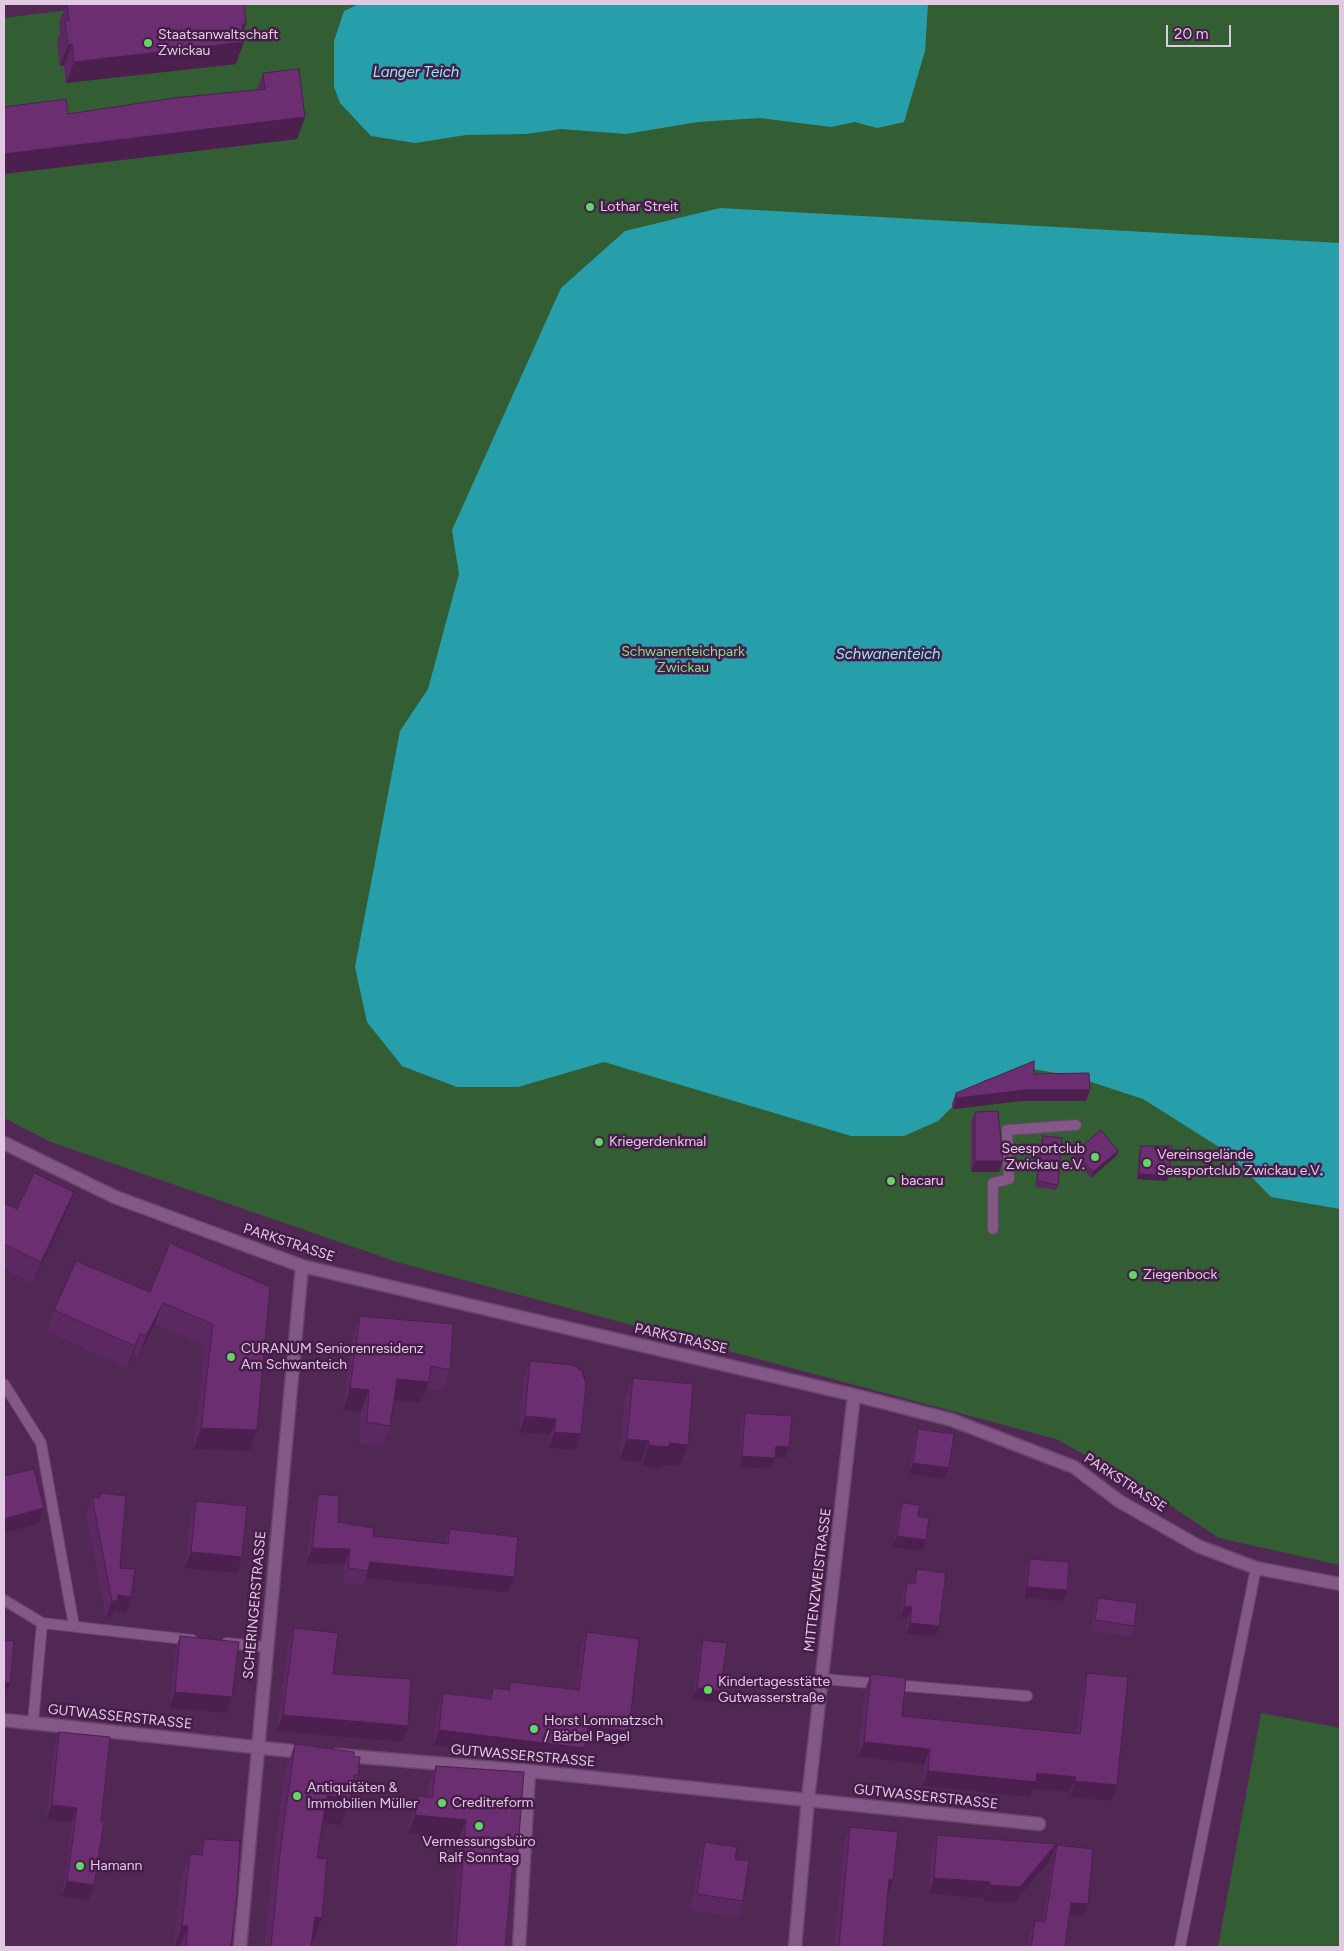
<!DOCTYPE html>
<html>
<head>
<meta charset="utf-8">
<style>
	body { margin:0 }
	#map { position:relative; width:1344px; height:1951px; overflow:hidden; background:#512854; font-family:Figtree,sans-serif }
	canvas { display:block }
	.frame { position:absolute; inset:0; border:5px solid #e2c9e3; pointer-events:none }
	.scale { position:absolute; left:1166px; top:25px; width:65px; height:22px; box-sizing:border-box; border:2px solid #e2c9e3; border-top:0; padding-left:6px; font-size:15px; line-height:18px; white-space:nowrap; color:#e2c9e3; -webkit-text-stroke:4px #461d49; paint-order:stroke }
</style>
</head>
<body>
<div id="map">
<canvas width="1344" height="1951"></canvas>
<div class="frame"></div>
<div class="scale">20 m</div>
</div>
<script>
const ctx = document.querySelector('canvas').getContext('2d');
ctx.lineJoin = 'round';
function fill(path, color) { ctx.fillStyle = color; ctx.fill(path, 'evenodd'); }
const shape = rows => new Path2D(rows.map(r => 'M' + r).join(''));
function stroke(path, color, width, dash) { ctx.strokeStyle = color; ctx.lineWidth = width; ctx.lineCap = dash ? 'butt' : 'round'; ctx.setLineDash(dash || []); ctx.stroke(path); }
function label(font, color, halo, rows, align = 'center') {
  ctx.font = font + ' Figtree,sans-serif'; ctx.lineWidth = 5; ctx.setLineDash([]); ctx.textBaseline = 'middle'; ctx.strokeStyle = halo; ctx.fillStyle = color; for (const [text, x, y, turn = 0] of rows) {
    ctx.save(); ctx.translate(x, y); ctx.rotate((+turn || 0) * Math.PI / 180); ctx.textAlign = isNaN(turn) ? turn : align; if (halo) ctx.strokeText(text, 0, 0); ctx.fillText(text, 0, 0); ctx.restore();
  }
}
fill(shape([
	[116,4,1340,4,1340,1565,1219,1538,1138,1484,1056,1439,397,1262,51,1142,4,1118,4,18],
	[1261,1713,1340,1728,1340,1947,1218,1947]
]), '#335e34');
fill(shape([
	[359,4,928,4,925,51,904,122,877,128,855,122,831,127,760,118,698,122,626,134,561,129,526,134,466,135,415,143,371,136,340,103,334,87,334,41,344,11],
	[720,208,1340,243,1340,1209,1271,1197,1227,1152,1143,1099,1073,1076,1027,1068,985,1080,965,1094,938,1121,904,1136,851,1136,604,1062,518,1087,457,1087,402,1066,367,1022,355,967,400,731,428,689,459,574,452,530,561,288,625,231]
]), '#279faa');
const service = shape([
	[993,1229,993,1183,1009,1179,1007,1130,1076,1125],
	[4,1384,41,1443,74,1626],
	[4,1600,42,1623,192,1640],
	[227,1643,266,1647],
	[822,1679,1027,1696],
	[33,1723,42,1623],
	[1180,1947,1256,1568]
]);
const minor = shape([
	[4,1143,115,1197,302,1266,854,1395,952,1420,1074,1467,1119,1501,1198,1546,1256,1568,1340,1584],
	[4,1720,310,1753],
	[337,1755,529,1771,1039,1824],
	[240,1947,302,1266],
	[519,1947,529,1771],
	[795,1947,808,1799,854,1395]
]);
stroke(service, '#69456c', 12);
stroke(minor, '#69456c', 15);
stroke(service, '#835786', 10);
stroke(minor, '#835786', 12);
fill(shape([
	[66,4,244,4,243,32,236,64,66,83,64,66,60,66,57,42,60,34,59,23],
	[263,73,305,117,297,139,4,174,4,107,68,114,257,90],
	[1034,1074,1090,1090,1086,1101,1021,1101,953,1109,952,1104,956,1093],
	[975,1112,999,1172,971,1172,971,1122],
	[1043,1136,1058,1185,1056,1190,1035,1187,1041,1142],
	[1141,1146,1169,1176,1167,1181,1137,1179,1139,1151],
	[1118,1151,1116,1156,1091,1178,1073,1157,1075,1152],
	[74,1192,66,1213,33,1283,4,1269,4,1203,17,1209],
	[270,1287,249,1451,193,1449,205,1346,155,1324,138,1357,133,1355,127,1368,47,1331,54,1310,150,1292],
	[360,1316,450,1370,442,1391,427,1388,421,1403,394,1400,390,1426,382,1447,359,1443,361,1412,343,1410,352,1337],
	[530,1361,575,1450,548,1448,550,1435,519,1432,524,1377],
	[633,1378,688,1445,680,1466,662,1465,660,1468,641,1466,641,1462,619,1460,625,1399],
	[745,1413,785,1458,775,1457,771,1469,739,1467,741,1424],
	[918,1429,945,1479,909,1474,914,1440],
	[318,1494,338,1522,373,1536,444,1544,450,1529,508,1592,366,1578,363,1586,343,1583,344,1565,306,1563,313,1509],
	[92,1497,131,1597,126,1613,114,1611,112,1617,106,1617,86,1513],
	[196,1501,242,1557,237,1573,185,1568,190,1517],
	[902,1503,918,1516,926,1540,922,1551,893,1547,898,1513],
	[1030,1559,1067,1590,1063,1601,1024,1598,1026,1570],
	[917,1569,935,1637,906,1634,908,1618,900,1617,903,1594,907,1583,912,1584,913,1580],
	[1098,1598,1134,1626,1130,1636,1091,1631,1094,1608],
	[294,1628,333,1674,408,1726,402,1742,277,1731,288,1644],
	[587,1632,629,1731,623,1747,586,1742,585,1748,579,1763,433,1745,437,1708,443,1693,489,1698,493,1688,508,1690,511,1682,576,1690,581,1648],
	[180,1636,227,1713,169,1708,175,1652],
	[703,1640,716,1702,693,1699,699,1651],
	[1087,1673,1117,1785,1111,1801,1070,1797,1070,1792,1033,1789,1030,1797,922,1786,924,1764,858,1757,865,1690,871,1674,902,1716,1076,1734,1082,1689],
	[59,1732,94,1885,89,1900,62,1896,72,1822,46,1820,54,1746],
	[295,1744,354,1757,358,1775,352,1793,351,1799,341,1825,322,1822,317,1858,311,1947,264,1947,272,1870,285,1771],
	[436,1766,512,1873,505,1947,451,1947,459,1838,409,1833,411,1815,418,1796,427,1797,429,1784],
	[850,1827,888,1895,883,1947,834,1947,844,1843],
	[937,1835,1050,1860,1014,1903,984,1901,985,1898,929,1894,931,1851],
	[204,1839,231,1947,174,1947,181,1877,190,1854,198,1855],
	[705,1842,735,1859,743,1901,737,1917,691,1910,699,1858],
	[1057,1845,1084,1916,1069,1916,1065,1947,1028,1947,1030,1934,1035,1921,1042,1922,1053,1858]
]), '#5c2861');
fill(shape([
	[242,24,246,24,239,43,244,42,236,64,66,83,74,62],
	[72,44,64,66,60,66,68,45],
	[305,117,297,139,4,174,4,154],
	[1025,1090,1090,1090,1086,1101,1021,1101,953,1109,957,1098],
	[1118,1151,1116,1156,1091,1178,1093,1172],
	[975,1161,1003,1161,999,1172,971,1172],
	[1139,1174,1169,1176,1167,1181,1137,1179],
	[74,1192,66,1213,33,1283,41,1262],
	[163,1303,155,1324,138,1357,146,1336],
	[140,1333,133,1355,127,1368,135,1346],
	[397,1379,429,1382,421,1403,389,1400],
	[350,1388,369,1390,361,1412,343,1410],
	[525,1416,556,1419,550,1435,519,1432],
	[201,1428,257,1430,249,1451,193,1449],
	[554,1432,581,1434,575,1450,548,1448],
	[627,1439,649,1441,641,1462,619,1460],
	[670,1443,688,1445,680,1466,662,1465,660,1468,641,1466,649,1445],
	[776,1446,789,1447,785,1458,772,1457],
	[742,1456,775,1458,771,1469,739,1467],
	[913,1463,949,1468,945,1479,909,1474],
	[44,1508,38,1524,4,1533,4,1519],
	[897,1536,926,1540,922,1551,893,1547],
	[312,1548,350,1549,344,1565,306,1563],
	[191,1552,242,1557,237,1573,185,1568],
	[370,1562,514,1577,508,1592,366,1578,368,1571],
	[1027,1587,1067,1590,1063,1601,1024,1598],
	[118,1595,131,1597,126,1613,114,1611,112,1617,106,1617,112,1601],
	[904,1606,912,1607,908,1618,900,1617],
	[910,1623,939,1626,935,1637,906,1634],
	[4,1682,10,1683,5,1699,4,1699],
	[697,1688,720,1691,716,1702,693,1699],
	[175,1692,232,1697,227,1713,169,1708],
	[283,1715,408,1726,402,1742,277,1731],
	[588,1726,629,1731,623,1747,582,1741],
	[439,1730,585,1748,579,1763,433,1745],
	[864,1742,930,1749,924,1764,858,1757],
	[928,1771,1037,1773,1076,1777,1070,1792,1033,1789,1030,1797,922,1786],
	[1075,1781,1117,1785,1111,1801,1070,1797],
	[327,1795,351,1799,341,1825,317,1822],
	[52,1805,77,1808,72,1822,46,1820],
	[415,1815,466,1820,459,1838,409,1833],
	[1056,1844,1050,1860,1014,1903,984,1901,990,1885],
	[513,1860,517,1860,510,1878],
	[934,1878,990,1882,985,1898,929,1894],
	[889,1879,893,1880,887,1896],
	[67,1881,94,1885,89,1900,62,1896],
	[1071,1903,1088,1904,1084,1916,1066,1915],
	[315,1917,322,1918,312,1944],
	[182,1926,188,1926,180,1947,174,1947]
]), '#4b204f');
const building = shape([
	[67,4,244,4,246,24,242,24,244,42,74,62,72,44,68,45,65,21,69,20,67,4],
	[299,69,305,117,4,154,4,107,66,99,68,114,174,98,265,89,263,73,299,69],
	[1034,1061,1034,1074,1089,1073,1090,1090,1025,1090,957,1098,956,1093,1034,1061],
	[998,1111,1003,1161,975,1161,975,1112,998,1111],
	[1101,1130,1118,1151,1093,1172,1075,1152,1101,1130],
	[1043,1136,1062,1138,1058,1185,1037,1181,1043,1136],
	[1141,1146,1172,1146,1169,1176,1139,1174,1141,1146],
	[34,1173,74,1192,41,1262,4,1244,4,1203,17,1209,34,1173],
	[170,1243,270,1287,257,1430,201,1428,213,1324,163,1303,146,1336,140,1333,135,1346,54,1310,76,1261,150,1292,170,1243],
	[360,1316,453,1324,450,1370,431,1366,429,1382,397,1379,390,1426,367,1422,369,1390,350,1388,360,1316],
	[530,1361,573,1365,582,1371,586,1384,581,1434,554,1432,556,1419,525,1416,530,1361],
	[633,1378,693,1384,688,1445,670,1443,668,1447,649,1445,649,1441,627,1439,633,1378],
	[745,1413,792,1416,789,1447,776,1446,775,1458,742,1456,745,1413],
	[918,1429,954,1434,949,1468,913,1463,918,1429],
	[34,1469,44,1508,4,1519,4,1476,34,1469],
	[101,1493,126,1496,120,1568,135,1569,131,1597,118,1595,117,1601,112,1601,92,1497,99,1498,101,1493],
	[318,1494,339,1496,338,1522,374,1528,373,1536,448,1544,450,1529,518,1537,514,1577,370,1562,368,1571,348,1568,350,1549,312,1548,318,1494],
	[196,1501,247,1506,242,1557,191,1552,196,1501],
	[902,1503,920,1505,918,1516,929,1518,926,1540,897,1536,902,1503],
	[1030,1559,1069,1562,1067,1590,1027,1587,1030,1559],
	[917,1569,946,1573,939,1626,910,1623,912,1607,904,1606,907,1583,915,1584,917,1569],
	[1098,1598,1137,1603,1134,1626,1095,1620,1098,1598],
	[294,1628,338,1633,333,1674,411,1679,408,1726,283,1715,294,1628],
	[587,1632,639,1639,629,1731,588,1726,585,1748,439,1730,443,1693,491,1699,493,1688,510,1690,511,1682,579,1690,587,1632],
	[180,1636,239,1642,232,1697,175,1692,180,1636],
	[4,1640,14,1641,10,1683,4,1682,4,1640],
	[703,1640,727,1643,720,1691,697,1688,703,1640],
	[1087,1673,1128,1677,1117,1785,1075,1781,1076,1777,1037,1773,1036,1782,928,1771,930,1749,864,1742,871,1674,906,1678,902,1716,1080,1734,1087,1673],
	[59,1732,110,1737,101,1822,104,1822,94,1885,67,1881,77,1808,52,1805,59,1732],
	[295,1744,354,1752,354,1757,360,1757,358,1775,354,1775,351,1799,327,1795,317,1858,327,1859,322,1918,315,1917,311,1947,271,1947,281,1844,295,1744],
	[436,1766,524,1772,517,1860,513,1860,505,1947,456,1947,466,1820,415,1815,418,1796,432,1798,436,1766],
	[850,1827,898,1832,893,1880,889,1879,883,1947,839,1947,850,1827],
	[937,1835,1056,1844,1020,1887,990,1885,990,1882,934,1878,937,1835],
	[204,1839,240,1841,237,1894,231,1947,186,1947,188,1926,182,1926,190,1854,202,1855,204,1839],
	[705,1842,737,1847,735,1859,749,1861,743,1901,697,1894,705,1842],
	[1057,1845,1093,1849,1088,1904,1071,1903,1065,1947,1031,1947,1035,1921,1045,1922,1057,1845]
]);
fill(building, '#6b2e71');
stroke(building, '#4b204f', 1);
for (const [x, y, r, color] of [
	[148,43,5,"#63d468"],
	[590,207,5,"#63d468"],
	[599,1142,5,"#63d468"],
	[1095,1157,5,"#63d468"],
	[1147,1163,5,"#63d468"],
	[891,1181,5,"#63d468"],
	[1133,1275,5,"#63d468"],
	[231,1357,5,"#63d468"],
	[708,1690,5,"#63d468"],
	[534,1729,5,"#63d468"],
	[297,1796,5,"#63d468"],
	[442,1803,5,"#63d468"],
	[479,1826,5,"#63d468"],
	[80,1866,5,"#63d468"]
]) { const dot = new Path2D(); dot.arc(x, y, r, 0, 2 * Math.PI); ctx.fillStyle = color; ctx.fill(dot); stroke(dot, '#461d49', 2); }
label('14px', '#e2c9e3', '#461d49', [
	["Staatsanwaltschaft",158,35],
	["Zwickau",158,51],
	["Lothar Streit",600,207],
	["Kriegerdenkmal",609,1142],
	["Seesportclub",1085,1149,"right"],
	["Zwickau e.V.",1085,1165,"right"],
	["Vereinsgelände",1157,1155],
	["Seesportclub Zwickau e.V.",1157,1171],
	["bacaru",901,1181],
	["Ziegenbock",1143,1275],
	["CURANUM Seniorenresidenz",241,1349],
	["Am Schwanteich",241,1365],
	["Kindertagesstätte",718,1682],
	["Gutwasserstraße",718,1698],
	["Horst Lommatzsch",544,1721],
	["/ Bärbel Pagel",544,1737],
	["Antiquitäten &",307,1788],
	["Immobilien Müller",307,1804],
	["Creditreform",452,1803],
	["Vermessungsbüro",479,1842,"center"],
	["Ralf Sonntag",479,1858,"center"],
	["Hamann",90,1866]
], 'left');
label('14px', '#81e083', '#461d49', [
	["Schwanenteichpark",683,652],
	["Zwickau",683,668]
]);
label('14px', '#e2c9e3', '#461d49', [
	["PARKSTRASSE",289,1243,18],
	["PARKSTRASSE",681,1339,13],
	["PARKSTRASSE",1125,1483,33],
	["MITTENZWEISTRASSE",818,1580,-83],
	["SCHERINGERSTRASSE",255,1605,-85],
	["GUTWASSERSTRASSE",120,1717,6],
	["GUTWASSERSTRASSE",523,1756,5],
	["GUTWASSERSTRASSE",926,1797,6]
]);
label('italic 15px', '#8aedf7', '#461d49', [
	["Langer Teich",416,73],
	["Schwanenteich",888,655]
]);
</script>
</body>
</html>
